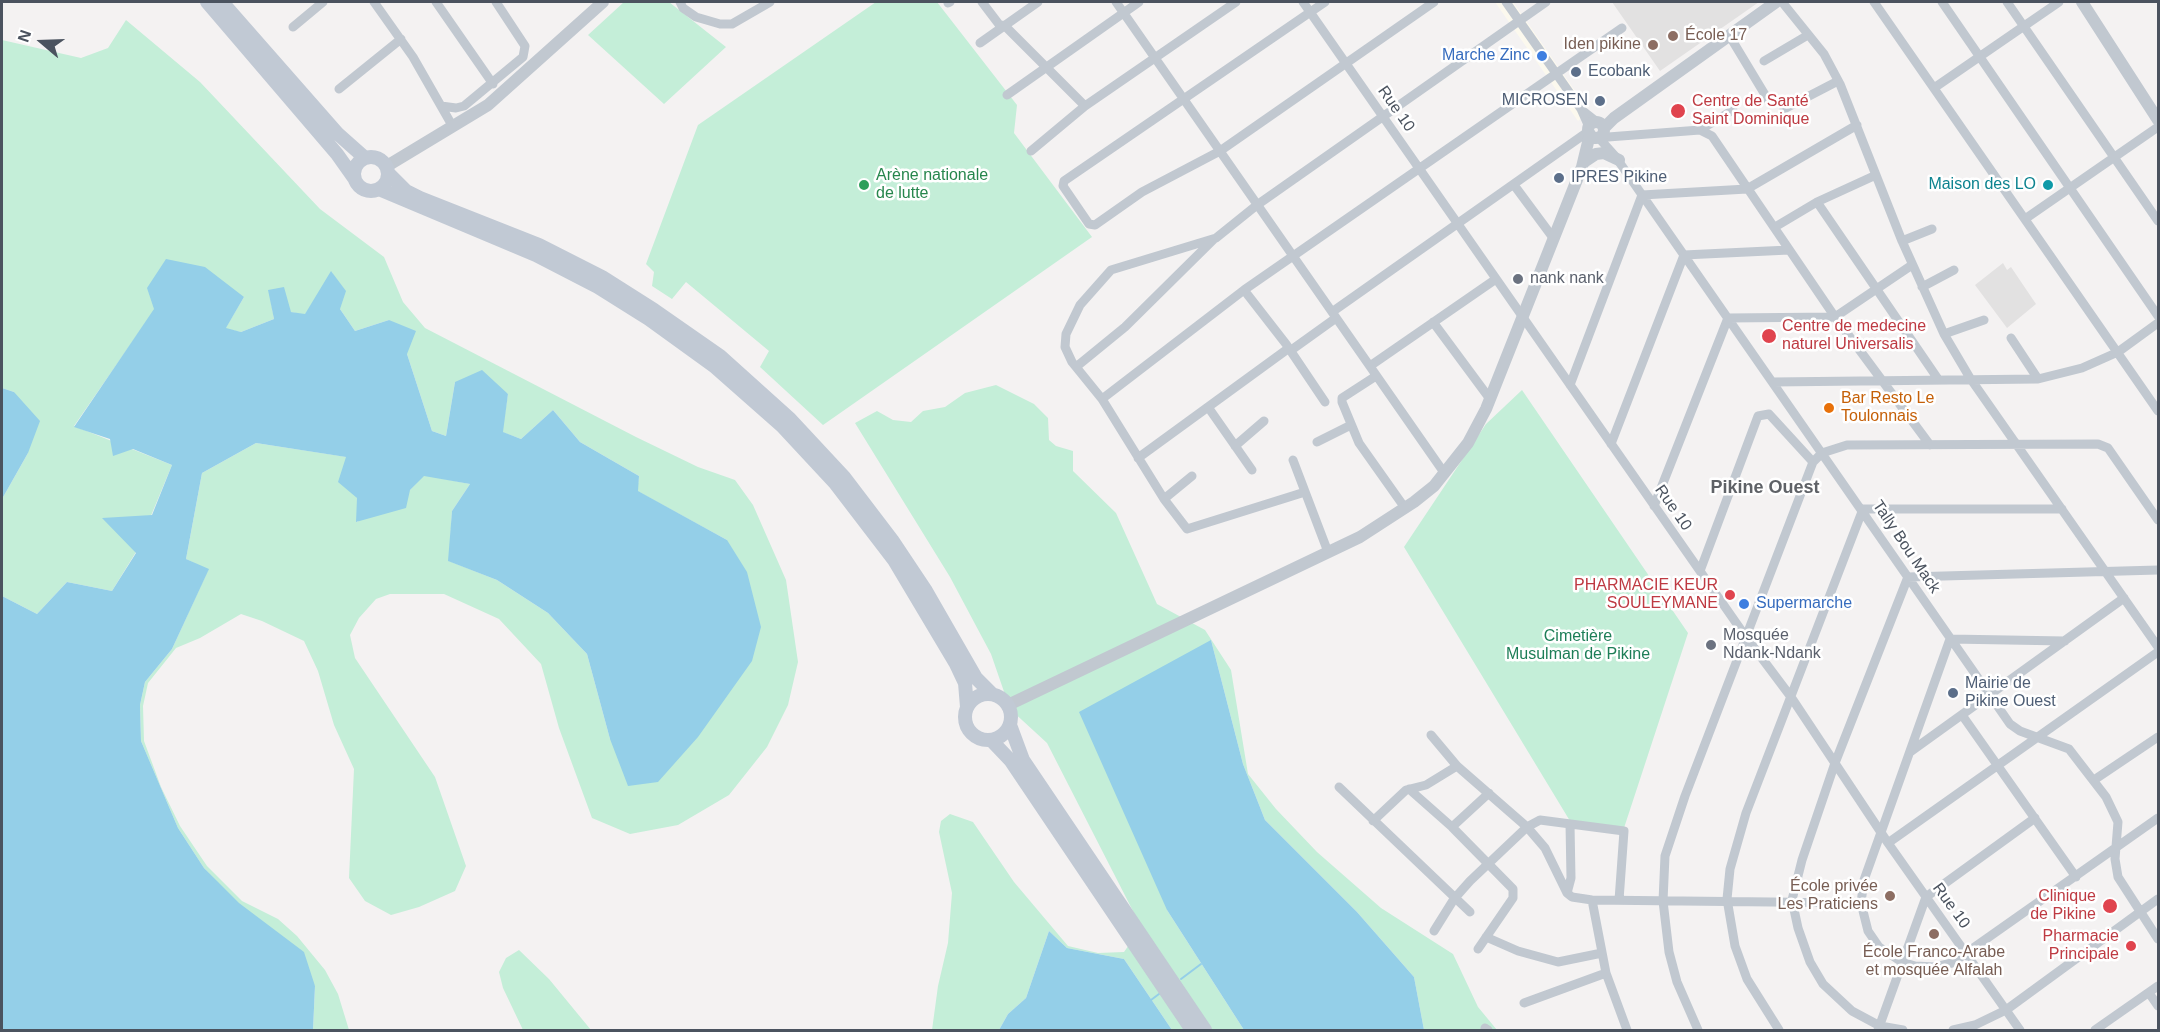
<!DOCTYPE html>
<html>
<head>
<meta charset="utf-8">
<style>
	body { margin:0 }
	#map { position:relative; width:2160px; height:1032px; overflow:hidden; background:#f4f2f2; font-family:Arial,sans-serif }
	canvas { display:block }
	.frame { position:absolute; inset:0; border:3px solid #4b535f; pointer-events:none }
	.north { position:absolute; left:12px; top:12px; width:60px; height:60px; -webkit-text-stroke:4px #fff; paint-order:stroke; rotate:289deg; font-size:16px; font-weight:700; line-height:24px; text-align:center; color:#4b535f }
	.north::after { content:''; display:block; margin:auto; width:21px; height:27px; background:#4b535f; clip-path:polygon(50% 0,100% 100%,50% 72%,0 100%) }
</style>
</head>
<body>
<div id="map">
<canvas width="2160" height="1032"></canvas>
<div class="frame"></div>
<div class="north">N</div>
</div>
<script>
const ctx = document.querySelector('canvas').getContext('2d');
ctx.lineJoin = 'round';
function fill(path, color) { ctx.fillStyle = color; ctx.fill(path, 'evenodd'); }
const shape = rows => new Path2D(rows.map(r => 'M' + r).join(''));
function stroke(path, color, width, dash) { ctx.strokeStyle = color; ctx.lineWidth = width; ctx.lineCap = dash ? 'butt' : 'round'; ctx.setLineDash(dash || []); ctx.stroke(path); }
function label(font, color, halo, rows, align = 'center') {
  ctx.font = font + ' Arial,sans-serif'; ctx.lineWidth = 5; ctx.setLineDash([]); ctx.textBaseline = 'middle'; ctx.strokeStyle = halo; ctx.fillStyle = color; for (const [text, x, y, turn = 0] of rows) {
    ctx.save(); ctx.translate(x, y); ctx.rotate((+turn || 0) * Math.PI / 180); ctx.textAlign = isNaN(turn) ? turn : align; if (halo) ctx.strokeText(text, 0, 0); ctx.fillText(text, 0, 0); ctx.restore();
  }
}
fill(shape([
	[1495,2,1513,2,1589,111,1578,121]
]), '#fcf9ee');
fill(shape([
	[1612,2,1759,2,1660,71],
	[2003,263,2007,270,2011,267,2036,304,2007,328,1975,285]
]), '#e2e1e1');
fill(shape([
	[624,2,669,2,726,47,664,104,588,35],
	[876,2,937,2,1017,105,1014,133,1092,237,823,425,760,367,769,351,686,282,672,299,652,286,654,272,646,264,698,125],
	[126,20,200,82,320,209,384,257,403,302,425,328,636,437,698,467,735,480,753,505,786,580,798,662,788,705,767,747,729,795,678,825,630,834,592,818,559,728,541,664,499,619,444,594,390,594,376,599,359,618,350,635,355,658,435,777,466,866,455,891,419,907,391,915,365,901,349,878,354,769,334,725,318,671,304,641,262,621,241,614,200,638,176,648,148,683,143,706,144,741,161,787,180,826,207,866,242,901,278,919,297,936,325,970,338,994,349,1030,313,1030,315,986,204,868,178,828,141,741,140,705,145,682,172,649,208,570,186,559,202,473,256,443,347,457,357,498,357,522,410,490,424,475,470,484,452,511,449,561,497,580,548,613,587,654,610,739,727,540,637,491,639,476,580,442,553,410,521,439,502,432,508,394,455,382,446,436,432,431,407,354,389,320,355,331,340,309,332,272,305,315,291,312,269,290,274,319,241,332,225,329,244,297,155,309,74,426,172,465,136,552,112,591,67,582,37,614,2,596,2,499,28,453,14,392,2,388,2,40,81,58,108,48],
	[996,385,1034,404,1048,418,1049,440,1056,446,1073,451,1073,471,1116,513,1157,604,1205,630,1231,670,1248,774,1276,809,1317,852,1381,908,1453,954,1478,1007,1497,1030,1424,1030,1414,977,1357,912,1265,820,1243,764,1211,640,1167,910,1244,1030,1172,1030,1124,959,1067,948,1049,931,1026,998,1008,1014,999,1030,932,1030,938,986,948,943,952,893,939,832,941,821,950,814,973,822,1014,882,1068,946,1098,953,1124,952,1133,939,1135,915,1047,743,1010,709,991,654,950,577,855,423,877,411,893,420,911,422,923,411,945,407,965,393],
	[1522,390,1688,633,1623,831,1570,821,1404,547,1486,424],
	[519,950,549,979,591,1030,523,1030,503,988,499,972,506,958]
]), '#c4eed8');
fill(shape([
	[166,259,205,267,244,297,226,328,241,332,274,319,268,290,284,287,291,312,305,314,331,271,346,291,340,309,355,331,389,320,416,331,407,354,432,431,446,436,455,382,482,370,508,394,503,432,521,439,553,410,580,442,639,476,638,491,727,540,747,572,761,627,752,661,698,737,658,782,628,786,610,739,587,654,548,613,497,580,448,561,452,511,470,484,424,476,410,490,406,508,356,522,357,498,338,482,346,457,256,443,202,473,186,559,209,569,172,649,145,682,140,705,141,741,178,828,204,868,239,903,304,952,315,986,313,1030,2,1030,2,596,37,614,67,582,112,591,136,553,102,518,152,515,172,465,133,449,113,456,110,439,74,427,154,309,147,288],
	[2,388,14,392,40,421,28,453,2,499],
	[1211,640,1243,764,1265,820,1357,912,1414,977,1424,1030,1244,1030,1167,910,1079,712],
	[1049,931,1067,948,1124,959,1172,1030,999,1030,1008,1014,1026,998]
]), '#94cfe8');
stroke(shape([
	[1181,979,1201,964],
	[1151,1000,1159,994]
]), '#94cfe8', 2);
stroke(shape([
	[374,2,413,57,453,127],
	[436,2,493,84],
	[680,2,683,8,696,17,720,24,732,24,770,2],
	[982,2,1001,27],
	[1116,2,1445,474],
	[1303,2,1746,637,1791,697,1888,843,2020,1030],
	[1325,2,1064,181,1063,186,1089,224,1095,225,1142,192,1220,151,1434,2],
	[1506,2,1581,109,1589,127],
	[1782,2,1824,54,1840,84,1902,241,1944,334,1970,378,2158,647],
	[1874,2,2158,411],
	[1942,2,2158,316],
	[2007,2,2158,221],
	[948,3,950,2],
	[1004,25,1085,106],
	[293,27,323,2],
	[1729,35,1770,103],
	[980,43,1038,2],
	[1764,61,1808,35],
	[1934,88,2059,2],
	[339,89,401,39],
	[1007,95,1139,2],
	[441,106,456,108,464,106,523,57,525,46,496,2],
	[1784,109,1838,81],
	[1583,111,1597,122],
	[1700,130,1733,110],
	[1598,137,1615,156,2010,724,2020,731,2069,749,2106,797,2118,822,2115,859,2118,877,2158,939],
	[1608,137,1700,130,1712,136,1835,317,1930,445],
	[1031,151,1085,106,1236,2],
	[1514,185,1554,239],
	[1817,202,1938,379],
	[2025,219,2158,127],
	[1775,227,1817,202,1876,175],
	[1902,241,1932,229],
	[1922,287,1954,270],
	[1244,290,1286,344,1325,402],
	[1332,312,1589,131],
	[1433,322,1490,399],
	[1944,334,1984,320],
	[2011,338,2038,379],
	[1290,351,1336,318],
	[1370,366,1496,279],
	[1076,367,1125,327,1214,239],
	[1376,376,1342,398,1342,402,1359,443,1405,508],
	[1773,382,2038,379,2082,368,2118,352,2158,323],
	[1570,385,1642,195,1747,189,1857,125],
	[1102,399,1244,290,1622,28],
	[1208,407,1252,470],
	[1317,442,1351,425],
	[1611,444,1684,255,1789,250],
	[1235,446,1264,421],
	[1138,458,1289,348],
	[1293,460,1328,552],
	[1192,476,1164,499,1187,529,1305,492],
	[1164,499,1102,399,1072,362,1065,347,1066,334,1080,305,1111,270,1216,238,1257,205,1546,2],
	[1654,506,1728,318,1835,317,1912,265],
	[1700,571,1758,416,1769,414,1813,462],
	[2065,641,1950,639,1864,880,1861,903,1868,931,1879,947,1902,962,1915,966,1935,967,1952,963,2158,818],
	[1962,715,2076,877],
	[1431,735,1457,766],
	[1910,752,2124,598],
	[2094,780,2158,737],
	[1339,787,1470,912],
	[1409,789,1452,827,1513,889,1513,898,1478,949],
	[1373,821,1406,790,1426,785,1457,766,1527,827,1545,848,1567,893,1572,897,1592,900,1861,903],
	[1452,827,1489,793],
	[1888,843,2158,652],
	[1567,893,1571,878,1570,824],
	[1592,900,1606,973,1627,1030],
	[1434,931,1454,899,1470,881,1527,827,1540,820,1624,831,1619,900],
	[1486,937,1518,951,1558,962,1602,953],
	[2149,993,2158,1006],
	[1524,1003,1606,973],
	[1485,1028,1488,1030],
	[1698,1030,1677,982,1669,952,1663,901,1665,856,1685,796,1813,462,1822,453,1847,445,2098,444,2108,448,2158,520],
	[1779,1030,1747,979,1735,946,1727,899,1730,869,1746,813,1863,509,2062,509],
	[1878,1030,1926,897,2035,818],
	[1903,1030,1880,1026,1852,1011,1823,984,1810,962,1798,928,1792,900,1802,860,1835,763,1908,577,2158,570],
	[1953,1030,1975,1025,2006,1010,2158,899],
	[2095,1030,2158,986]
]), '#c1c8d0', 9);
stroke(shape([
	[2082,2,2158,120],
	'1588 130a8 8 0 1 1 16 0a8 8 0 1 1-16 0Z',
	[1604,128,1614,118,1776,2],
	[1584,162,1596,154,1604,153,1619,160],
	[387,166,488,105,603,2],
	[1008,705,1360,537,1414,502,1434,486,1468,443,1486,409,1582,167,1590,134]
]), '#c1c8d0', 12);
stroke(shape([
	[207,2,337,154,354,178],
	[222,2,338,134,365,158],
	'354 174a17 17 0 1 1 34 0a17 17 0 1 1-34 0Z',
	[389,174,406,191,420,198,539,245,602,277,654,310,720,356,790,419,844,477,892,540,926,591,976,678,992,694],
	[379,189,536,255,598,287,649,319,714,366,782,426,835,483,894,560,956,664,965,683,967,707],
	'965 717a23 23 0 1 1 46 0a23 23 0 1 1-46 0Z',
	[1010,725,1023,760,1205,1030],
	[991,740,1011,761,1192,1030]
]), '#c1c9d4', 14);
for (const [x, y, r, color] of [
	[1673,36,6,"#8d6e63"],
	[1653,45,6,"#8d6e63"],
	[1542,56,6,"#3f7fe0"],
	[1576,72,6,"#5c6f8a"],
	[1600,101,6,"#5c6f8a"],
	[1678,111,8,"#e0444e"],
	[1559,178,6,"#5c6f8a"],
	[864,185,6,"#2e9e5b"],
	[2048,185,6,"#0f9aa8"],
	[1518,279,6,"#6b7280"],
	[1769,336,8,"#e0444e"],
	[1829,408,6,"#e8710a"],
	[1730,595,6,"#e0444e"],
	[1744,604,6,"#3f7fe0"],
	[1711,645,6,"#6b7280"],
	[1953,693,6,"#5c6f8a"],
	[1890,896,6,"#8d6e63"],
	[2110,906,8,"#e0444e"],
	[1934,934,6,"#8d6e63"],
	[2131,946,6,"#e0444e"]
]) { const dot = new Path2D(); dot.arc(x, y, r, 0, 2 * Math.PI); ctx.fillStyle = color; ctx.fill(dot); stroke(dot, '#fff', 2); }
label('16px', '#785e54', '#fff', [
	["École 17",1685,36,"left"],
	["Iden pikine",1641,45],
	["École privée",1878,887],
	["Les Praticiens",1878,905],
	["École Franco-Arabe",1934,953,"center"],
	["et mosquée Alfalah",1934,971,"center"]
], 'right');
label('16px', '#366cbe', '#fff', [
	["Marche Zinc",1530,56],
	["Supermarche",1756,604,"left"]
], 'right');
label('16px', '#4e5e75', '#fff', [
	["Ecobank",1588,72],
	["MICROSEN",1588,101,"right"],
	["IPRES Pikine",1571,178],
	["Mairie de",1965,684],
	["Pikine Ouest",1965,702]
], 'left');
label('16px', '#be3a42', '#fff', [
	["Centre de Santé",1692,102,"left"],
	["Saint Dominique",1692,120,"left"],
	["Centre de medecine",1782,327,"left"],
	["naturel Universalis",1782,345,"left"],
	["PHARMACIE KEUR",1718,586],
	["SOULEYMANE",1718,604],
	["Clinique",2096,897],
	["de Pikine",2096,915],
	["Pharmacie",2119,937],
	["Principale",2119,955]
], 'right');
label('16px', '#4b535f', '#fff', [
	["Rue 10",1396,109,55],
	["Rue 10",1673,508,55],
	["Tally Bou Mack",1906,547,56],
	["Rue 10",1951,906,54]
]);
label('16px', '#27864d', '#fff', [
	["Arène nationale",876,176],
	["de lutte",876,194]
], 'left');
label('16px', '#0d838f', '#fff', [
	["Maison des LO",2036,185]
], 'right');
label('16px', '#5b616d', '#fff', [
	["nank nank",1530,279],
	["Mosquée",1723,636],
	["Ndank-Ndank",1723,654]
], 'left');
label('16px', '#c56008', '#fff', [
	["Bar Resto Le",1841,399],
	["Toulonnais",1841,417]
], 'left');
label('16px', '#1d7e57', '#fff', [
	["Cimetière",1578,637],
	["Musulman de Pikine",1578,655]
]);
label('bold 18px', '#5f6267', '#fff', [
	["Pikine Ouest",1765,488]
]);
</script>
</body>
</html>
